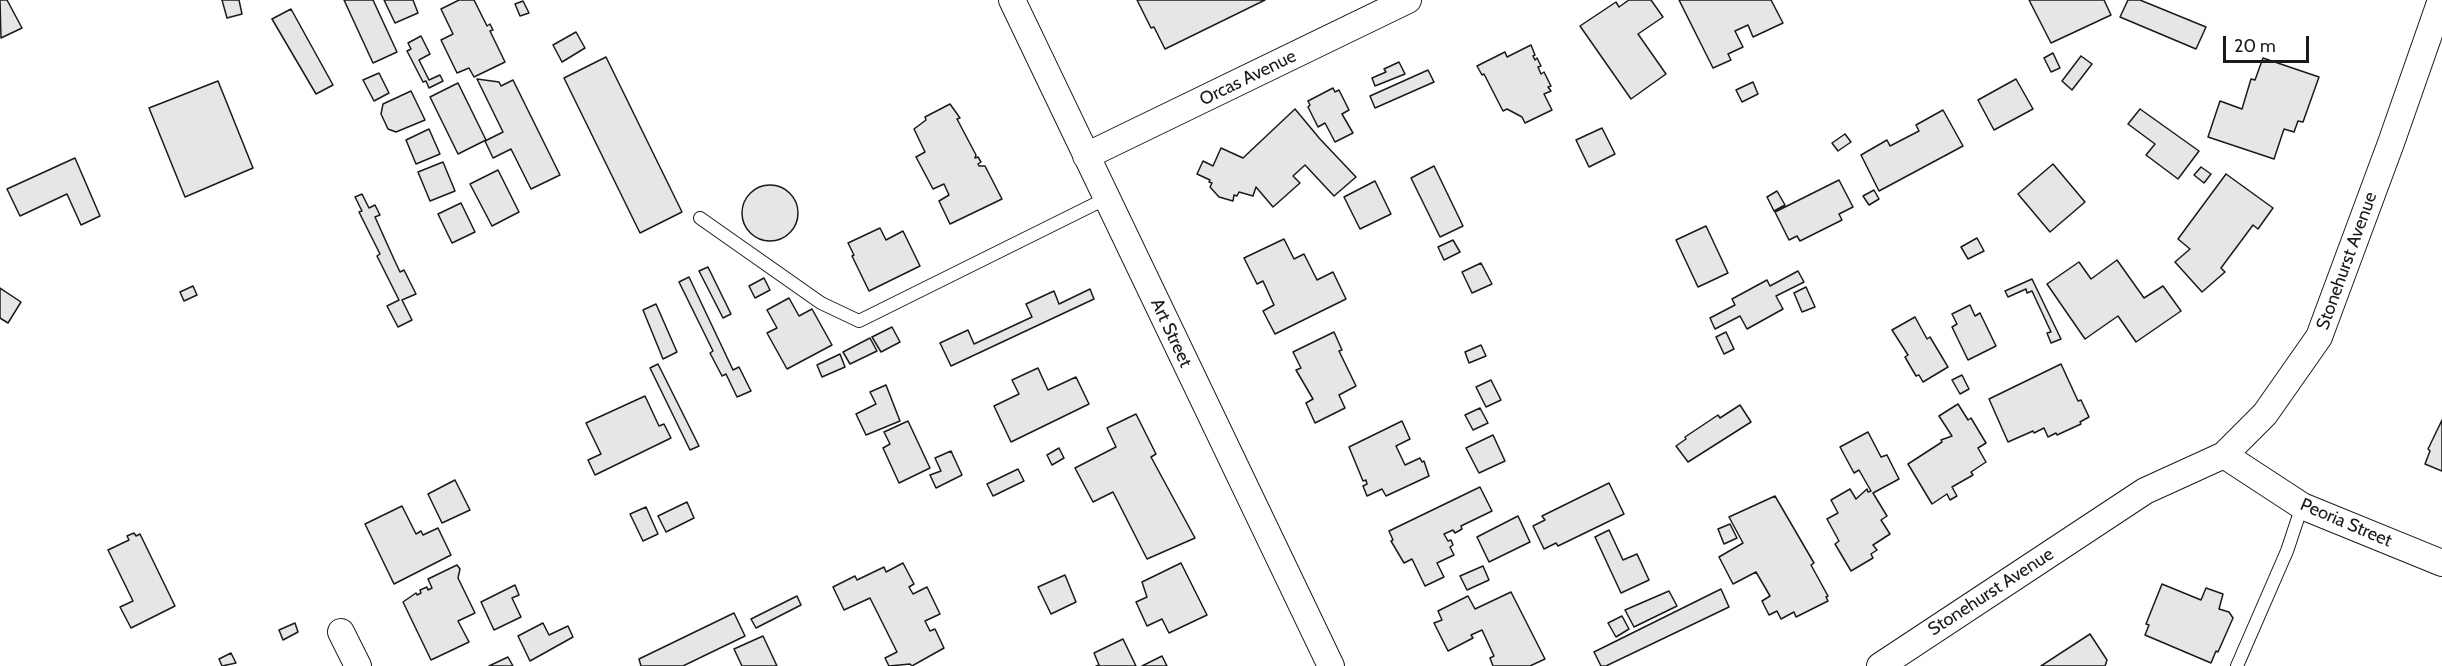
<!DOCTYPE html>
<html>
<head>
<meta charset="utf-8">
<style>
	body { margin:0 }
	#map { position:relative; width:2442px; height:666px; overflow:hidden; background:#fff; font-family:Cabin,sans-serif }
	canvas { display:block }
	.scale { position:absolute; left:2223px; top:36px; width:86px; height:27px; box-sizing:border-box; border:3px solid #1a1a1a; border-top:0; padding-left:8px; font-size:18px; line-height:21px; white-space:nowrap; color:#1a1a1a; -webkit-text-stroke:4px #fff; paint-order:stroke }
</style>
</head>
<body>
<div id="map">
<canvas width="2442" height="666"></canvas>
<div class="scale">20 m</div>
</div>
<script>
const ctx = document.querySelector('canvas').getContext('2d');
ctx.lineJoin = 'round';
function fill(path, color) { ctx.fillStyle = color; ctx.fill(path, 'evenodd'); }
const shape = rows => new Path2D(rows.map(r => 'M' + r).join(''));
function stroke(path, color, width, dash) { ctx.strokeStyle = color; ctx.lineWidth = width; ctx.lineCap = dash ? 'butt' : 'round'; ctx.setLineDash(dash || []); ctx.stroke(path); }
function label(font, color, halo, rows, align = 'center') {
  ctx.font = font + ' Cabin,sans-serif'; ctx.lineWidth = 4.5; ctx.setLineDash([]); ctx.textBaseline = 'middle'; ctx.strokeStyle = halo; ctx.fillStyle = color; for (const [text, x, y, turn = 0] of rows) {
    ctx.save(); ctx.translate(x, y); ctx.rotate((+turn || 0) * Math.PI / 180); ctx.textAlign = isNaN(turn) ? turn : align; if (halo) ctx.strokeText(text, 0, 0); ctx.fillText(text, 0, 0); ctx.restore();
  }
}
const building = shape([
	[0,0,7,0,22,28,1,38,0,0],
	[222,0,239,0,242,14,227,18,222,0],
	[344,0,373,0,397,52,373,63,344,0],
	[384,0,413,0,418,13,395,23,384,0],
	[459,0,474,0,487,26,490,24,493,30,490,31,505,62,474,77,469,68,457,73,441,40,453,34,441,9,459,0],
	[1137,0,1265,0,1165,49,1154,27,1151,28,1137,0],
	[1629,0,1651,0,1663,17,1638,34,1666,74,1631,99,1580,26,1616,2,1619,7,1629,0],
	[1679,0,1771,0,1783,23,1753,37,1748,25,1735,31,1743,47,1728,54,1731,60,1713,68,1679,0],
	[2029,0,2104,0,2111,15,2051,43,2029,0],
	[2128,0,2140,0,2206,27,2196,49,2120,17,2128,0],
	[523,1,529,13,520,16,515,4,523,1],
	[291,9,333,85,316,94,272,19,291,9],
	[576,32,585,48,562,62,553,45,576,32],
	[421,36,430,54,419,60,429,80,440,75,443,81,429,88,426,81,423,82,407,51,411,49,408,43,421,36],
	[1531,45,1535,55,1533,56,1535,60,1537,58,1541,66,1538,67,1541,74,1544,72,1551,86,1548,87,1551,91,1544,94,1552,110,1525,123,1522,117,1507,109,1503,111,1484,74,1482,75,1477,66,1505,52,1507,57,1531,45],
	[2053,53,2060,68,2051,72,2044,58,2053,53],
	[2081,56,2092,64,2072,90,2062,81,2081,56],
	[606,57,682,212,640,233,564,78,606,57],
	[2263,58,2319,77,2303,122,2298,121,2294,132,2284,129,2274,159,2208,137,2220,101,2242,109,2251,79,2255,80,2263,58],
	[1399,62,1405,74,1375,86,1372,78,1386,72,1384,69,1399,62],
	[1428,70,1434,82,1375,108,1370,96,1428,70],
	[379,73,389,93,374,101,363,80,379,73],
	[477,79,499,82,501,86,513,80,560,175,531,189,511,149,493,158,485,141,503,132,477,79],
	[2016,79,2033,109,1994,130,1978,100,2016,79],
	[218,81,253,168,185,197,149,108,218,81],
	[1753,82,1758,94,1742,102,1736,90,1753,82],
	[458,83,486,140,458,154,430,97,458,83],
	[1333,88,1335,92,1339,90,1349,110,1342,114,1353,133,1335,142,1325,123,1318,127,1308,107,1310,105,1308,101,1333,88],
	[411,91,425,120,396,132,388,129,381,114,383,104,411,91],
	[950,104,960,118,957,119,976,155,975,158,978,157,981,162,978,164,979,166,985,166,1002,199,950,224,939,201,949,195,944,184,933,189,916,157,925,152,914,129,926,120,925,117,950,104],
	[1295,109,1320,139,1356,177,1334,196,1305,165,1293,176,1300,183,1273,207,1256,187,1253,196,1239,192,1237,196,1234,195,1233,201,1219,197,1210,187,1212,183,1209,182,1210,180,1197,174,1203,161,1213,166,1221,148,1243,158,1295,109],
	[2140,109,2199,151,2178,179,2146,155,2155,144,2128,124,2140,109],
	[1943,110,1963,146,1879,191,1861,155,1887,140,1890,146,1919,131,1916,125,1943,110],
	[1602,128,1615,154,1589,167,1576,140,1602,128],
	[429,129,440,154,416,164,406,140,429,129],
	[1845,134,1851,142,1838,151,1832,143,1845,134],
	[75,158,100,216,81,225,67,194,20,216,7,189,75,158],
	[443,162,455,191,430,201,418,172,443,162],
	[2053,164,2085,202,2050,232,2018,194,2053,164],
	[1434,166,1463,226,1440,237,1411,178,1434,166],
	[2201,167,2211,174,2204,183,2194,175,2201,167],
	[498,170,519,212,492,226,470,184,498,170],
	[2226,174,2273,208,2258,229,2253,225,2221,268,2225,272,2202,292,2175,262,2190,249,2178,239,2226,174],
	[1839,180,1853,207,1839,214,1842,220,1800,241,1797,236,1789,240,1775,212,1839,180],
	[1375,181,1391,214,1360,229,1344,197,1375,181],
	'742 213a28 28 0 1 1 56 0a28 28 0 1 1-56 0Z',
	[1874,190,1879,199,1869,205,1863,196,1874,190],
	[1777,191,1785,205,1774,211,1767,197,1777,191],
	[362,194,369,208,375,205,380,215,375,217,393,257,400,272,404,270,416,294,402,300,412,320,398,327,387,306,399,300,377,256,380,254,359,212,362,211,355,197,362,194],
	[461,203,475,232,452,243,438,214,461,203],
	[1706,226,1728,273,1698,287,1676,240,1706,226],
	[880,228,886,240,903,231,920,266,869,291,852,256,854,255,848,243,880,228],
	[1977,238,1984,251,1968,259,1961,247,1977,238],
	[1284,239,1294,259,1304,254,1317,280,1333,272,1346,299,1275,334,1263,311,1274,305,1263,281,1257,284,1244,258,1284,239],
	[1453,240,1460,252,1444,260,1438,247,1453,240],
	[2117,260,2144,298,2163,286,2181,311,2136,342,2118,316,2085,339,2047,284,2079,262,2091,279,2117,260],
	[1481,263,1492,284,1472,293,1462,272,1481,263],
	[708,267,731,314,723,318,699,271,708,267],
	[1798,271,1804,282,1776,296,1783,309,1747,329,1740,316,1715,329,1710,318,1735,305,1732,299,1767,280,1770,286,1798,271],
	[689,277,733,370,739,367,751,391,737,397,726,374,722,376,710,353,713,351,679,282,689,277],
	[764,278,770,290,755,298,749,286,764,278],
	[2032,279,2061,339,2051,343,2047,333,2051,332,2032,291,2027,293,2026,289,2008,297,2005,291,2032,279],
	[193,286,197,295,184,301,180,292,193,286],
	[1806,287,1815,307,1802,312,1794,293,1806,287],
	[0,288,21,302,8,323,0,318,0,288],
	[1090,289,1094,299,951,366,940,343,968,330,974,344,1032,317,1026,304,1054,291,1059,304,1090,289],
	[789,298,799,316,812,309,832,345,787,369,767,333,777,328,767,310,789,298],
	[656,304,677,352,663,359,643,310,656,304],
	[1970,305,1975,316,1980,313,1996,346,1968,360,1952,327,1957,324,1952,314,1970,305],
	[1915,317,1927,339,1930,337,1948,367,1923,382,1919,375,1916,376,1905,357,1908,355,1892,330,1915,317],
	[892,327,900,342,881,352,872,337,892,327],
	[1334,332,1342,350,1339,351,1356,386,1339,395,1345,408,1315,423,1306,403,1313,399,1296,370,1301,368,1293,352,1334,332],
	[1726,332,1734,349,1724,354,1716,337,1726,332],
	[870,338,877,351,850,364,843,352,870,338],
	[1481,345,1486,356,1469,363,1465,352,1481,345],
	[840,354,845,367,822,377,817,365,840,354],
	[658,364,699,446,690,450,650,368,658,364],
	[2061,364,2078,401,2081,400,2089,417,2080,422,2081,424,2057,435,2056,433,2048,437,2044,428,2034,433,2033,431,2008,442,1989,399,2061,364],
	[1038,368,1048,390,1076,377,1089,404,1011,442,994,406,1019,394,1012,380,1038,368],
	[1962,375,1969,389,1960,394,1952,380,1962,375],
	[1491,380,1501,400,1486,407,1476,387,1491,380],
	[886,385,900,421,866,435,856,414,876,404,870,392,886,385],
	[645,396,659,426,664,424,671,438,595,475,588,460,601,454,586,423,645,396],
	[1958,404,1968,420,1971,418,1986,443,1978,448,1986,462,1971,472,1973,475,1952,487,1957,496,1950,500,1947,494,1932,504,1908,464,1942,442,1941,440,1952,436,1939,416,1958,404],
	[1740,405,1751,422,1688,462,1676,446,1686,439,1685,437,1718,415,1720,418,1740,405],
	[1480,408,1488,423,1473,430,1465,415,1480,408],
	[1136,414,1156,454,1151,457,1195,538,1147,559,1113,492,1093,502,1075,468,1116,447,1107,428,1136,414],
	[2442,420,2442,471,2425,464,2430,451,2428,449,2442,420],
	[908,421,930,468,899,483,883,448,890,444,884,432,908,421],
	[1402,421,1410,439,1396,446,1405,465,1420,458,1422,462,1424,461,1429,476,1386,496,1382,489,1367,496,1363,486,1367,484,1366,480,1363,481,1349,447,1402,421],
	[1868,432,1881,457,1887,455,1899,479,1873,493,1887,516,1881,520,1890,534,1873,545,1877,550,1871,554,1873,558,1851,571,1835,544,1839,541,1827,519,1838,513,1831,500,1850,489,1856,499,1867,489,1868,492,1871,491,1859,470,1854,473,1840,447,1868,432],
	[1493,435,1505,461,1479,473,1466,448,1493,435],
	[1059,448,1064,458,1052,465,1047,455,1059,448],
	[951,451,962,475,936,488,930,475,941,471,935,458,951,451],
	[1018,469,1024,481,993,496,987,484,1018,469],
	[455,480,470,510,442,523,428,494,455,480],
	[1609,483,1624,514,1558,546,1556,543,1544,549,1533,526,1545,520,1542,516,1609,483],
	[1480,487,1492,511,1461,526,1462,529,1455,533,1453,530,1444,534,1448,541,1451,540,1453,545,1450,547,1454,555,1437,563,1444,577,1425,586,1412,559,1404,563,1391,541,1393,540,1389,531,1480,487],
	[1775,496,1814,563,1811,565,1828,596,1826,597,1828,601,1796,617,1794,612,1781,619,1777,611,1769,615,1762,601,1770,596,1756,572,1733,584,1719,557,1743,543,1729,517,1775,496],
	[687,502,694,518,666,532,658,516,687,502],
	[402,506,416,534,421,531,423,535,438,528,451,555,394,584,365,524,402,506],
	[646,507,658,534,643,541,630,514,646,507],
	[1518,516,1530,542,1489,562,1477,537,1518,516],
	[1730,524,1737,538,1724,544,1718,529,1730,524],
	[1609,530,1623,560,1637,554,1649,580,1621,593,1595,537,1609,530],
	[134,533,136,536,140,534,175,606,131,628,120,607,133,601,108,550,129,540,127,536,134,533],
	[903,563,914,584,909,587,913,594,927,587,940,614,925,621,930,631,935,629,944,648,912,666,910,664,889,666,885,658,897,652,870,598,844,610,833,587,855,576,857,580,884,567,886,572,903,563],
	[1181,563,1207,615,1169,633,1162,619,1147,626,1136,602,1147,597,1142,582,1181,563],
	[457,565,460,569,458,578,475,613,458,621,469,642,431,660,403,602,416,593,417,595,421,593,420,590,427,587,428,590,432,588,428,579,457,565],
	[1483,566,1489,580,1467,590,1460,576,1483,566],
	[1065,575,1076,602,1051,614,1038,587,1065,575],
	[2162,584,2201,600,2206,588,2223,594,2219,609,2229,612,2233,618,2218,652,2216,651,2211,663,2145,635,2149,625,2146,624,2162,584],
	[515,585,519,595,512,598,521,617,494,630,481,602,515,585],
	[1721,589,1729,607,1606,666,1601,666,1594,652,1721,589],
	[1669,591,1677,606,1634,627,1625,610,1669,591],
	[1511,592,1545,659,1530,666,1493,666,1490,658,1494,656,1482,630,1471,635,1473,638,1448,651,1434,623,1442,620,1438,611,1468,596,1475,609,1511,592],
	[797,596,801,605,756,628,751,619,797,596],
	[734,613,745,636,683,666,641,666,639,659,734,613],
	[1622,616,1629,629,1616,637,1608,623,1622,616],
	[295,623,298,632,283,640,279,630,295,623],
	[543,623,549,635,568,626,573,637,530,661,518,636,543,623],
	[2090,634,2107,660,2105,666,2041,666,2090,634],
	[763,636,777,666,742,666,734,649,763,636],
	[1123,639,1136,666,1096,666,1099,665,1094,653,1123,639],
	[231,653,236,663,222,666,219,659,231,653],
	[1162,656,1167,666,1142,666,1162,656],
	[508,657,513,666,489,666,508,657]
]);
fill(building, '#e6e6e6');
stroke(building, '#1a1a1a', 1.5);
const service = shape([
	[700,218,821,303,859,321,1107,198],
	[2237,666,2287,551,2302,506]
]);
const minor = shape([
	[1012,0,1331,666],
	[1086,156,1408,0],
	[2224,455,2302,506,2442,563],
	[341,632,358,666],
	[1880,666,2145,491,2224,455,2265,414,2319,337,2391,143,2441,0]
]);
stroke(service, '#1a1a1a', 14);
stroke(minor, '#1a1a1a', 28);
stroke(service, '#fff', 12);
stroke(minor, '#fff', 26);
label('18px', '#1a1a1a', '#fff', [
	["Orcas Avenue",1248,78,-26],
	["Stonehurst Avenue",2347,261,-70],
	["Art Street",1171,333,65],
	["Peoria Street",2346,523,23],
	["Stonehurst Avenue",1991,592,-33]
]);
</script>
</body>
</html>
